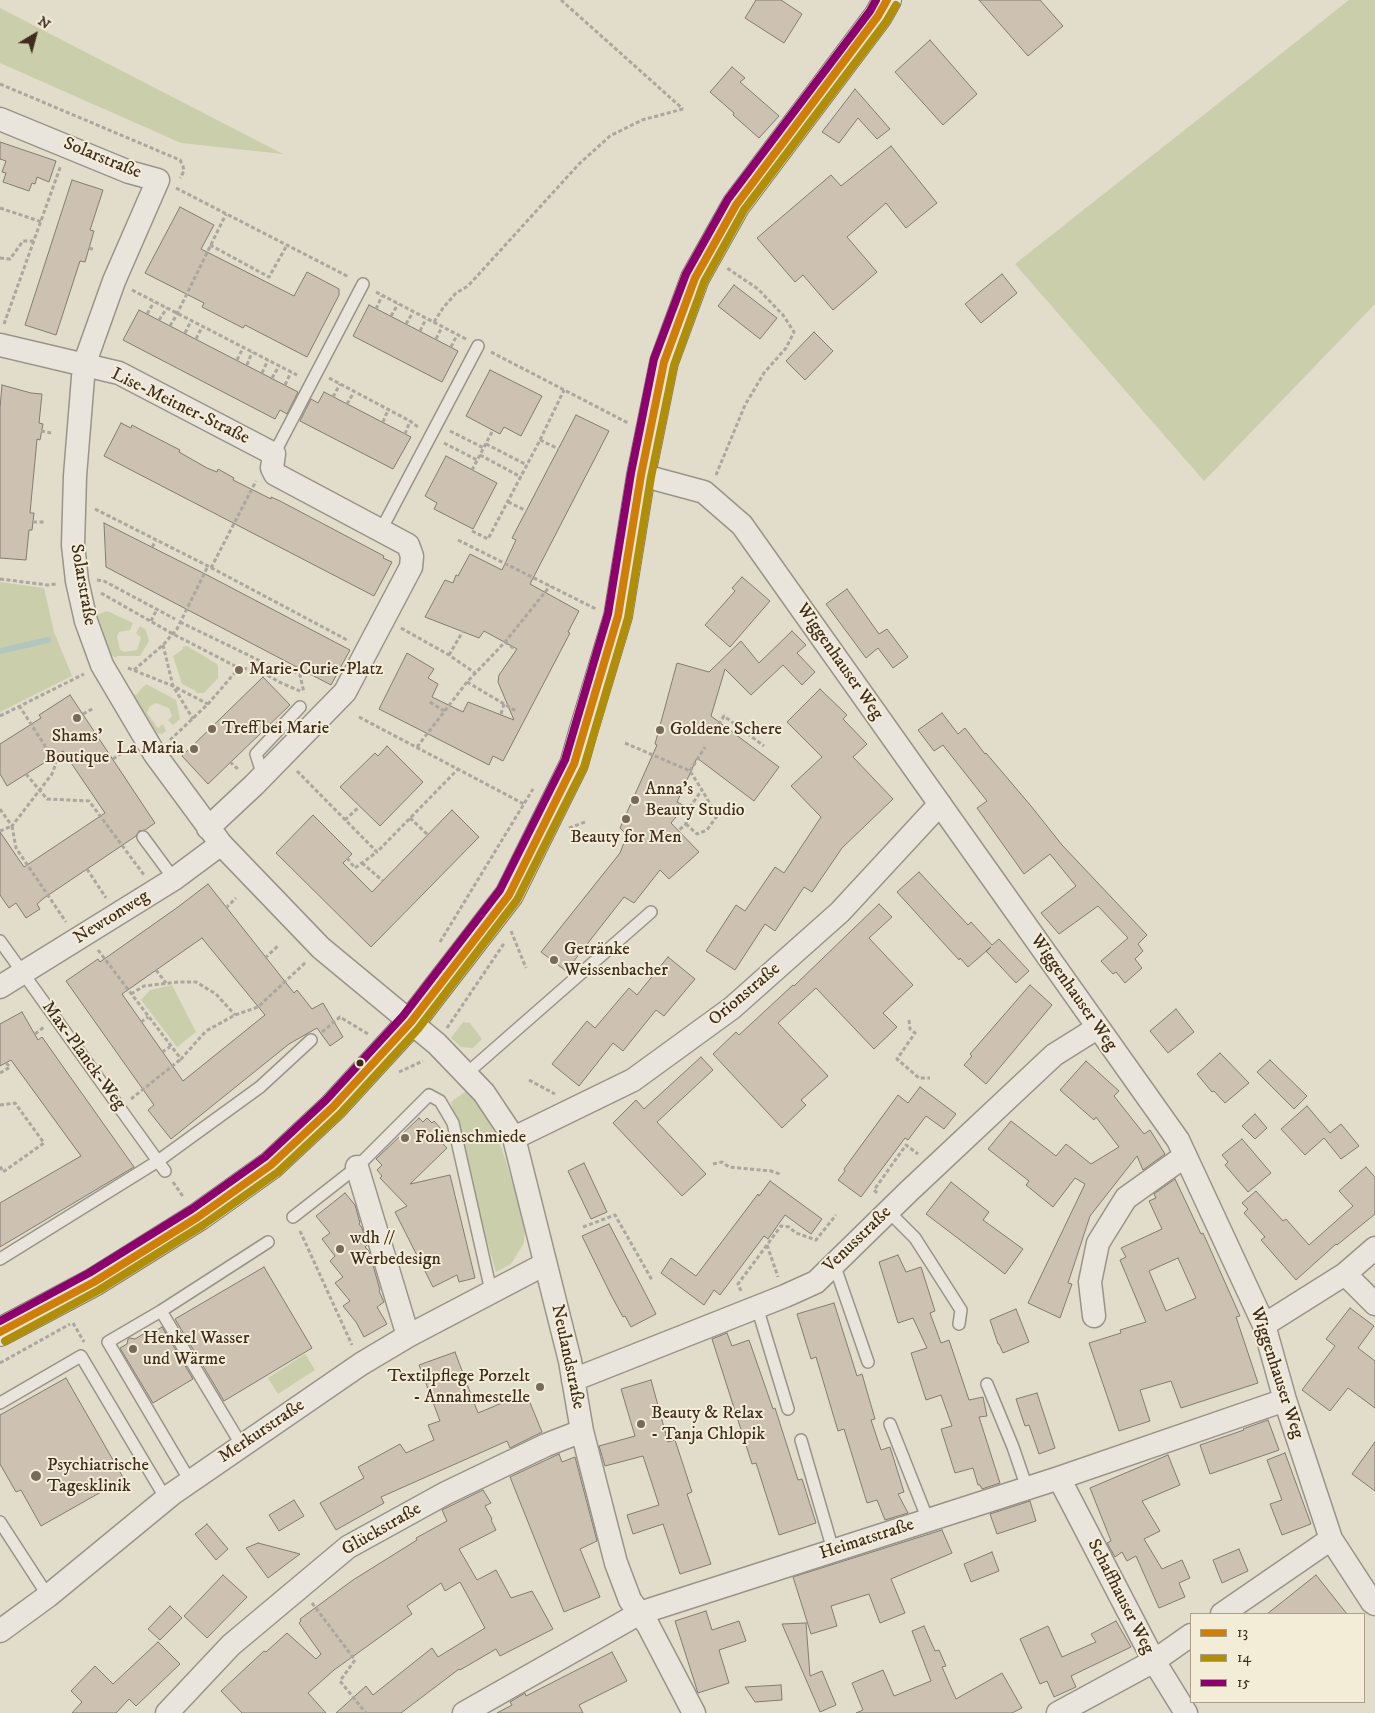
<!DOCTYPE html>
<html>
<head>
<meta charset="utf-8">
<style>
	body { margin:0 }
	#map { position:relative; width:1375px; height:1713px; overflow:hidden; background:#e2dcca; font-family:"IM FELL DW Pica",serif }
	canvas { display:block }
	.legend { position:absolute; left:1190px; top:1613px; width:175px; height:90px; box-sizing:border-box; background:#f3ecd6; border:1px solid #ab9f8c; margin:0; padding:6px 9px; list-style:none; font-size:15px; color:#3f2c1e }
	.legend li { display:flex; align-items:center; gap:10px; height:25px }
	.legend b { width:25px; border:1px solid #ab9f8c }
	.north { position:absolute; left:10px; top:10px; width:50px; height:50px; -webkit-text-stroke:4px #f3ecd6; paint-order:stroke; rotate:37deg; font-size:14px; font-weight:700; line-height:20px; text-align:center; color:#3f2c1e }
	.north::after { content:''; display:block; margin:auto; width:18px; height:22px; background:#3f2c1e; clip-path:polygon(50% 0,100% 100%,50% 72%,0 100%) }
</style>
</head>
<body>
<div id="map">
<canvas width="1375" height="1713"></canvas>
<ul class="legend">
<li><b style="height:6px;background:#cf7f07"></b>13</li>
<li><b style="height:6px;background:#b08e08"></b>14</li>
<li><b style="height:6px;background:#8d016d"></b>15</li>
</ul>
<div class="north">N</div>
</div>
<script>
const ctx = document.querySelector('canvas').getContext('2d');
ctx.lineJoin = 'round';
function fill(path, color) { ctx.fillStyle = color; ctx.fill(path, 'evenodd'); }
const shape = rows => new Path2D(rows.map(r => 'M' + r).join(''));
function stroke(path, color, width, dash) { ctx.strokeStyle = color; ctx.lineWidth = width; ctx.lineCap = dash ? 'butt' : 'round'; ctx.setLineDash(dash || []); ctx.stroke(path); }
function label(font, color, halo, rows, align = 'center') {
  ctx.font = font + ' "IM FELL DW Pica",serif'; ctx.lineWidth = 4; ctx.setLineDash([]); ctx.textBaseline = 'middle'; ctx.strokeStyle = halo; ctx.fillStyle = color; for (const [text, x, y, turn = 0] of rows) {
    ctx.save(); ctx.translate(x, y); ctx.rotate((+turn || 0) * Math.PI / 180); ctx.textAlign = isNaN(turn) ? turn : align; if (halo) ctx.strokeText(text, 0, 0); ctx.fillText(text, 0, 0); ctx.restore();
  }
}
fill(shape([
	[1349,0,1375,0,1375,304,1204,481,1015,264],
	[0,8,283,154,181,143,0,63],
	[0,582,44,588,54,632,72,676,0,712],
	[107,611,133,623,130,630,119,632,117,636,120,650,124,652,137,650,141,638,136,633,140,626,146,630,149,641,140,656,117,656,117,658,110,655,97,618,99,614],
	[187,646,217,664,218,667,218,678,204,693,196,693,196,691,182,684,173,656,183,649,182,647],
	[146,684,176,700,180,719,173,725,168,720,172,716,169,708,156,703,150,706,147,713,158,728,163,724,166,731,162,734,155,733,134,699,134,694,136,695],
	[172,985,196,1032,177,1047,141,1000,150,990],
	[463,1022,470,1023,482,1039,473,1048,461,1047,451,1038],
	[469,1089,480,1102,502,1149,525,1224,524,1243,511,1264,496,1272,468,1175,451,1102],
	[305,1354,315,1370,278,1394,268,1378]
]), '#cbceab');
stroke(shape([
	[0,651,48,640]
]), '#b0c6bf', 6);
const building = shape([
	[756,0,781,0,802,14,784,43,745,18,756,0],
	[979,0,1040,0,1063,26,1028,56,979,0],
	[930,40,977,94,943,125,895,72,930,40],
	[732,67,745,78,740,82,779,116,759,138,733,115,734,113,710,92,732,67],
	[855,89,890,129,877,139,858,118,839,143,822,132,855,89],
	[0,142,56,161,49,182,37,177,35,184,32,183,29,191,3,182,6,173,2,172,6,161,0,159,0,142],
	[891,146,937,203,906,228,886,203,847,237,877,272,833,310,803,275,795,282,757,238,831,175,841,186,891,146],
	[72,180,103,190,90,230,94,231,85,262,80,261,56,335,25,325,72,180],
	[180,207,214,225,201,249,294,296,307,272,339,289,339,295,307,357,245,325,243,328,202,307,204,303,145,273,180,207],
	[1002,274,1017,293,981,323,965,304,1002,274],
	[734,285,777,318,760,339,718,306,734,285],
	[369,305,458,351,442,382,353,336,369,305],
	[139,310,298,392,287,414,280,410,275,419,123,340,139,310],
	[814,332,833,351,805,380,786,361,814,332],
	[490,370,542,396,521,436,504,427,500,434,466,416,490,370],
	[2,385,31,393,42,394,39,423,43,424,40,440,37,439,30,513,34,513,32,530,29,530,26,560,0,558,0,408,2,385],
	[324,392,411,437,393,469,300,421,311,399,318,403,324,392],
	[576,415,609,431,530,584,579,611,568,632,570,633,503,761,493,756,489,765,379,709,407,653,434,669,428,678,438,684,432,697,463,712,468,702,514,720,498,682,499,675,517,649,484,631,479,638,425,617,445,580,453,583,456,575,458,576,470,554,502,570,516,540,512,538,576,415],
	[121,423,131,428,132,425,145,432,180,450,179,452,207,468,217,472,218,469,234,478,233,480,271,499,271,497,280,501,384,556,383,558,392,562,374,596,104,456,121,423],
	[446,456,497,483,473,529,434,509,437,503,425,496,446,456],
	[104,523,209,576,350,650,331,685,106,567,104,523],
	[742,577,770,601,730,647,705,625,735,591,732,588,742,577],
	[847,589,879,634,887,629,908,657,893,668,878,648,866,658,826,604,847,589],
	[792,631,806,645,797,653,815,672,802,685,783,665,751,695,725,669,711,716,779,767,754,801,697,758,677,802,685,806,671,823,699,852,669,879,660,870,634,903,624,897,566,971,541,952,620,853,627,835,620,828,657,745,655,744,677,663,709,672,741,641,759,663,792,631],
	[263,677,290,705,208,784,182,756,263,677],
	[820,689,847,715,843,719,867,744,853,757,893,799,842,848,812,892,804,887,775,931,765,924,735,970,706,951,736,905,745,911,775,867,784,873,821,817,791,786,822,757,787,722,820,689],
	[70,695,155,823,145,830,139,831,136,836,44,898,37,904,40,909,26,918,16,903,9,908,0,895,0,832,24,867,105,813,63,751,7,786,0,774,0,744,41,718,39,715,70,695],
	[942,713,958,734,965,728,985,754,986,753,1031,806,1062,845,1147,935,1138,944,1143,951,1135,959,1142,968,1125,983,1116,972,1113,974,1101,961,1128,938,1098,906,1059,934,1041,913,1076,886,1050,854,1024,874,977,808,987,801,946,749,943,745,934,751,918,730,942,713],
	[387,746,423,782,380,826,340,787,375,753,378,756,387,746],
	[452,810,479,837,371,947,276,853,313,815,352,854,343,863,372,892,452,810],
	[919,872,968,925,971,922,992,945,999,939,1029,971,1016,983,986,951,991,947,968,967,960,958,959,960,897,892,919,872],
	[208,884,294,993,297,990,312,1009,323,1003,343,1037,330,1046,317,1028,289,1044,171,1139,148,1110,154,1105,66,981,98,959,100,962,178,907,208,884],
	[202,938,265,1015,183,1081,122,994,202,938],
	[879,904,892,917,869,938,913,985,883,1013,897,1027,874,1049,816,988,778,1023,828,1076,801,1100,806,1105,782,1128,713,1054,736,1032,739,1035,793,985,794,986,879,904],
	[668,957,695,979,664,1016,656,1010,623,1051,613,1043,579,1086,552,1064,587,1021,595,1028,629,988,637,995,668,957],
	[1030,985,1052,1005,986,1084,964,1065,972,1056,970,1054,1030,985],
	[1176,1009,1194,1032,1168,1053,1150,1031,1176,1009],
	[22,1012,38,1040,42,1037,134,1167,0,1247,0,1203,81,1156,11,1060,0,1066,0,1024,22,1012],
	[1220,1053,1249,1083,1225,1103,1214,1091,1212,1092,1197,1074,1220,1053],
	[701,1057,713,1070,657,1122,706,1174,682,1196,613,1123,636,1100,644,1109,701,1057],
	[1270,1060,1307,1096,1294,1109,1257,1072,1270,1060],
	[1086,1061,1119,1091,1114,1096,1144,1134,1150,1130,1165,1154,1143,1170,1137,1156,1090,1216,1068,1283,1072,1284,1060,1318,1028,1303,1085,1184,1075,1178,1053,1207,1026,1185,1029,1181,988,1149,1011,1121,1056,1156,1066,1144,1091,1164,1119,1147,1096,1117,1094,1120,1060,1090,1086,1061],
	[920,1087,956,1114,944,1129,926,1116,908,1140,905,1138,861,1197,838,1180,845,1171,844,1169,898,1095,908,1103,920,1087],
	[1307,1106,1330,1133,1341,1124,1359,1146,1341,1159,1324,1138,1305,1155,1281,1129,1307,1106],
	[1255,1114,1267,1128,1255,1139,1242,1126,1255,1114],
	[419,1118,423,1122,427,1118,432,1123,434,1121,449,1138,442,1143,447,1148,410,1184,450,1175,475,1278,459,1282,457,1275,433,1287,395,1212,407,1206,380,1178,382,1176,377,1170,382,1165,376,1159,419,1118],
	[1242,1139,1271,1173,1248,1192,1225,1165,1228,1162,1222,1155,1242,1139],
	[584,1163,607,1212,591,1219,568,1171,584,1163],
	[1366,1167,1375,1177,1375,1214,1337,1245,1336,1244,1296,1280,1261,1240,1265,1237,1244,1213,1248,1209,1242,1203,1256,1191,1283,1221,1286,1219,1309,1245,1353,1206,1339,1191,1366,1167],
	[1175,1179,1201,1234,1203,1233,1240,1316,1236,1317,1258,1383,1181,1408,1171,1381,1140,1390,1150,1421,1119,1431,1089,1343,1121,1333,1120,1330,1146,1322,1120,1260,1126,1257,1121,1248,1162,1229,1149,1201,1156,1198,1154,1194,1175,1179],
	[1178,1258,1196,1298,1166,1311,1149,1271,1178,1258],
	[770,1181,822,1219,811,1234,785,1215,768,1239,764,1236,720,1295,714,1290,704,1305,661,1273,671,1258,696,1276,758,1194,759,1196,770,1181],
	[951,1182,989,1212,983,1220,1023,1249,1005,1274,926,1214,951,1182],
	[345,1193,355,1205,360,1223,359,1224,362,1228,367,1245,365,1247,369,1251,380,1290,379,1291,384,1302,377,1307,387,1324,364,1337,356,1322,343,1306,350,1301,335,1283,343,1277,330,1261,335,1256,322,1239,330,1233,316,1216,345,1193],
	[609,1224,656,1314,631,1327,625,1316,623,1317,611,1295,582,1236,609,1224],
	[898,1255,906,1272,921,1267,935,1311,930,1313,941,1343,949,1340,969,1400,983,1397,987,1416,979,1417,1000,1483,982,1489,980,1485,978,1485,973,1468,955,1473,941,1429,952,1426,941,1395,926,1400,911,1353,927,1348,913,1318,898,1323,879,1262,898,1255],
	[264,1267,312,1348,224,1401,175,1319,264,1267],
	[834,1303,857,1376,862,1374,875,1419,871,1420,881,1450,890,1447,904,1492,898,1494,908,1513,885,1520,877,1500,867,1503,844,1429,838,1431,816,1357,811,1359,797,1314,834,1303],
	[1350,1308,1374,1326,1358,1348,1375,1361,1375,1408,1348,1388,1330,1411,1302,1390,1335,1346,1326,1339,1350,1308],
	[1016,1309,1029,1342,1003,1353,999,1344,998,1344,990,1320,1016,1309],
	[162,1327,193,1379,153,1403,120,1348,127,1344,128,1339,130,1338,135,1339,150,1330,152,1333,162,1327],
	[727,1333,732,1346,749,1340,773,1409,775,1408,798,1480,802,1479,816,1523,779,1535,756,1463,752,1464,712,1339,727,1333],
	[455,1352,478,1413,526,1393,542,1432,510,1448,507,1441,381,1497,384,1503,336,1530,320,1503,364,1478,358,1467,400,1444,406,1453,434,1440,428,1425,440,1421,419,1365,455,1352],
	[66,1378,124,1479,41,1526,21,1490,16,1492,0,1464,0,1415,66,1378],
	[651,1380,668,1442,675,1440,692,1492,687,1494,711,1564,680,1574,663,1524,633,1534,627,1515,659,1505,643,1456,605,1466,599,1446,635,1436,621,1389,651,1380],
	[1037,1393,1055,1448,1039,1454,1029,1425,1025,1426,1016,1399,1037,1393],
	[1268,1420,1279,1450,1210,1474,1200,1445,1244,1430,1243,1429,1268,1420],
	[1375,1442,1375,1491,1352,1474,1375,1442],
	[1285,1453,1311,1524,1282,1535,1270,1504,1282,1500,1267,1460,1285,1453],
	[559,1454,562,1462,575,1457,597,1541,580,1549,600,1597,564,1612,510,1477,559,1454],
	[1168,1455,1180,1485,1142,1501,1160,1531,1144,1539,1162,1569,1182,1560,1190,1578,1179,1583,1185,1597,1159,1608,1136,1556,1127,1561,1122,1552,1115,1557,1107,1543,1111,1541,1090,1488,1168,1455],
	[483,1490,491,1503,485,1506,492,1519,491,1520,496,1530,459,1549,477,1580,496,1570,511,1598,532,1591,553,1629,500,1656,496,1649,460,1670,459,1669,401,1713,336,1713,366,1686,373,1695,432,1648,438,1657,485,1628,460,1582,445,1591,441,1583,407,1606,412,1614,334,1670,308,1693,326,1713,242,1713,221,1691,264,1651,266,1652,287,1633,316,1659,321,1654,299,1623,301,1621,300,1619,353,1580,417,1540,416,1538,447,1521,442,1510,483,1490],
	[294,1500,304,1516,279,1531,269,1515,294,1500],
	[1030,1501,1036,1521,997,1534,990,1514,1030,1501],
	[207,1524,228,1549,216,1560,195,1534,207,1524],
	[942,1530,952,1553,891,1579,905,1613,880,1623,869,1594,831,1606,837,1626,811,1634,793,1577,942,1530],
	[258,1543,300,1554,268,1578,246,1548,258,1543],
	[1239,1549,1248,1571,1222,1583,1213,1560,1239,1549],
	[992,1552,999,1571,971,1582,964,1564,992,1552],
	[223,1575,247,1597,207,1638,184,1616,223,1575],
	[1316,1575,1347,1614,1267,1614,1316,1575],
	[170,1606,182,1618,160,1640,148,1629,170,1606],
	[706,1611,712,1630,739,1621,746,1641,719,1650,729,1683,698,1693,675,1621,706,1611],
	[1116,1621,1131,1647,1071,1676,1076,1687,1054,1697,1047,1681,1040,1684,1020,1639,1048,1626,1062,1657,1096,1642,1091,1634,1116,1621],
	[806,1623,810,1676,822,1671,836,1705,820,1712,782,1624,806,1623],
	[924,1626,935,1651,939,1650,946,1666,942,1667,956,1699,1002,1673,1022,1708,1012,1713,856,1713,863,1710,852,1683,883,1670,894,1696,931,1681,912,1631,924,1626],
	[158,1642,180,1664,136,1706,129,1699,116,1713,72,1713,82,1702,71,1691,95,1666,113,1684,158,1642],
	[612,1652,627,1681,579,1705,583,1713,497,1713,512,1705,510,1702,525,1693,526,1696,612,1652],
	[781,1685,782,1700,755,1702,745,1687,781,1685]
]);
fill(building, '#cdc1b2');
stroke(building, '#827c71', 1);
const service = shape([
	[274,454,363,284],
	[381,530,478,346],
	[263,776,256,754,300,707],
	[143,837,174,879],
	[0,941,165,1171],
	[466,1074,651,912],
	[888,1211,915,1238,961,1310,959,1324],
	[293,1217,357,1167,429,1095,440,1101,453,1123,491,1291],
	[0,1259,158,1161,260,1087,311,1040],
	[834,1264,868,1362],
	[757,1307,788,1409],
	[161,1311,242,1446],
	[987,1384,1013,1447,1027,1488],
	[0,1403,81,1356,166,1499],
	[890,1424,928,1520],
	[801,1440,833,1550],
	[190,1481,108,1342,161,1311,268,1242],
	[0,1522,48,1596]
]);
const minor = shape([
	[0,119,129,172,158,180,114,281,84,365,75,476,73,545,77,581,86,621,102,665,154,753,221,844,321,948,437,1044,484,1093,514,1138,570,1361,582,1431,616,1563,630,1600,648,1625,694,1713],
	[0,345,119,373,274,454,272,468,275,474,408,545,412,556,411,567,345,692,254,785,208,828],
	[641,475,704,492,742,525,1178,1140,1264,1325,1285,1400,1331,1539,1372,1602,1375,1604],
	[0,987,174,879,221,844],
	[514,1138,633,1080,732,1008,840,912,940,804],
	[357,1167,408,1336],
	[1345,1274,1375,1304],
	[1094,1316,1090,1282,1098,1243,1126,1198,1185,1156],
	[1264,1325,1345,1274,1375,1248],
	[573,1380,785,1296,816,1282,908,1192,1054,1055,1097,1028],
	[1059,1478,1154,1661,1186,1713],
	[1222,1614,1331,1539],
	[0,1631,48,1596,172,1494,361,1364,408,1336,545,1264],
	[167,1713,231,1645,348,1547,446,1493,546,1445,582,1431],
	[464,1713,640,1613,1059,1478,1285,1400],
	[1058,1713,1154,1661,1191,1635]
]);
const secondary = shape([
	[0,1332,94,1282,198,1217,271,1165,333,1107,411,1022,509,895,574,764,583,732,618,616,641,475,664,362,695,278,736,205,878,16,887,0]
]);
stroke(service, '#999488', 14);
stroke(minor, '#999488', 25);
stroke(secondary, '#827c71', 30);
stroke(shape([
	[561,0,683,109],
	[0,84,180,160,183,166,184,171,180,178],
	[176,188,349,277],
	[0,208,42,222],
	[210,245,269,277,287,245],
	[89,248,95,250],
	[0,258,10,259,23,241,35,241],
	[132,290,297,375],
	[376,292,466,339],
	[376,309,382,296],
	[147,314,154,302],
	[391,316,398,304],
	[159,320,167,308],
	[434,322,443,308,456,293,468,286,579,164,610,136,642,120,683,109],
	[4,324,61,165],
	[406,324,413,312],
	[170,326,177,314,226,214],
	[420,331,426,319],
	[185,333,191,321],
	[196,339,202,327],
	[436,339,442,327],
	[451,347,457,335],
	[491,352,628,423],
	[237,360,243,348],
	[247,365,252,352],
	[262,373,268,360],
	[272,378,279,366],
	[329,378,410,421,418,427],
	[285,385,291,372],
	[333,397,340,384],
	[347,404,354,392],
	[383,422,388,410],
	[41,431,51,433],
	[450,431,484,448],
	[405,434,410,421],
	[540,440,559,449],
	[444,443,477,460],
	[486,444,527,465],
	[480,455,521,477],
	[472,470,493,430],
	[716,475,745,405,764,373,786,348,794,332,783,315,758,289,727,268],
	[508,502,527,511],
	[95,509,208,566,349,641],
	[33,522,44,522],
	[472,531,488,539,540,440,564,390],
	[458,540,596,609],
	[152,547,156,541],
	[211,568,256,481],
	[0,579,48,585,56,584],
	[97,580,104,581,175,619],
	[101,593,173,634,239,668],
	[151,621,157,609],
	[180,622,279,670,282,664,300,675,304,693],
	[401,628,449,655,475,673],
	[505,642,516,650],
	[163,645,173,686,193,719],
	[449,655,463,631],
	[128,668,173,686,208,704],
	[134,670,163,645,177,629,208,566],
	[467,682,516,711],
	[430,702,444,711],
	[83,714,94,708],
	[501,714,504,704],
	[0,716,84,674],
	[359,717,524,804],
	[715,730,724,716,764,746],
	[170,740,208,704,239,668,259,670,279,682,300,691],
	[625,743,690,771,702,790,687,811,686,824,678,831],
	[417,747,467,682,505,642,550,586],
	[113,759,123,752],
	[230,762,239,770],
	[297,771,377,852,459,768],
	[690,771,705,747],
	[26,774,47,799,89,801,144,875],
	[0,809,12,826,52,774,56,763,20,707],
	[410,818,428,835],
	[345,820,360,806],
	[686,824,697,834,707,830,717,816,702,790],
	[569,828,585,822],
	[0,831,12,826,16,848,66,922],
	[347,858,355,868,377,852],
	[362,863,383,881],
	[87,869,106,898],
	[226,908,236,898],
	[511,931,526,968],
	[440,942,533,789],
	[98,950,181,1059,206,1031,235,1015,258,1007,306,962],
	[265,958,279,945],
	[156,970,166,983],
	[131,994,144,986,178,982,196,982,216,994,235,1015],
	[909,1020,910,1029,915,1033,897,1059,919,1078,930,1078],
	[141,1022,148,1017],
	[447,1028,505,942],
	[322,1032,340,1017,368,1034],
	[35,1034,44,1027],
	[162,1052,170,1047],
	[399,1072,423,1061],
	[0,1073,10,1067,6,1063],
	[529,1080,555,1094],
	[131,1099,181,1059],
	[0,1105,15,1103,44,1143,3,1172,0,1166],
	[713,1164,722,1162,729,1167,771,1171,780,1174],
	[173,1182,184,1198],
	[877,1193,874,1190,906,1145,918,1154],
	[583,1227,615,1215,652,1280],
	[300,1231,352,1345],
	[767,1245,778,1277],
	[741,1291,738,1284,781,1226,789,1227,796,1233,816,1240,836,1215],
	[73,1323,84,1342],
	[0,1363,70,1324],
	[312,1603,355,1660,340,1681,366,1713]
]), '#aba69e', 3, [4, 2.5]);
stroke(service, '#e9e5dc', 11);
stroke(minor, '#e9e5dc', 22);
stroke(secondary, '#e9e5dc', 28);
stroke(shape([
	[0,1332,94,1282,198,1217,271,1165,333,1107,411,1022,509,895,574,764,618,616,641,475,664,362,695,278,736,205,878,16,887,0]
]), '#cf7f07', 8);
stroke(shape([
	[5,1341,99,1290,203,1225,278,1172,340,1114,418,1029,517,900,584,767,628,618,651,477,674,365,704,282,744,210,886,22,896,5]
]), '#b08e08', 8);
stroke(shape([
	[0,1321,89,1273,192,1209,265,1157,326,1100,403,1016,500,890,565,760,608,614,631,473,654,359,686,274,728,199,870,11,876,0]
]), '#8d016d', 8);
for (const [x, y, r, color] of [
	[239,670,5,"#786a5a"],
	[77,718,5,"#786a5a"],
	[212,729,5,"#786a5a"],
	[660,730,5,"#786a5a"],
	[194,749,5,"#786a5a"],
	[635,800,5,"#786a5a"],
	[626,819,5,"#786a5a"],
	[554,960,5,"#786a5a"],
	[360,1063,4.5,"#3f2c1e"],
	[405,1138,5,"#786a5a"],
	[340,1249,5,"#786a5a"],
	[133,1349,5,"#786a5a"],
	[540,1387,5,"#786a5a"],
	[641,1424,5,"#786a5a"],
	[36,1476,6,"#786a5a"]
]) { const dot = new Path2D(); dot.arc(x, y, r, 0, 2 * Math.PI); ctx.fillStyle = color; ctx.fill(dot); stroke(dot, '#f3ecd6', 2); }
label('18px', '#3f2c1e', '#f3ecd6', [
	["Solarstraße",102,159,22],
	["Lise-Meitner-Straße",180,407,26],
	["Solarstraße",82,585,80],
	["Wiggenhauser Weg",839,662,55],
	["Newtonweg",112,918,-32],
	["Wiggenhauser Weg",1073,993,55],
	["Orionstraße",745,995,-40],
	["Max-Planck-Weg",83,1056,54],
	["Venusstraße",858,1240,-44],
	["Neulandstraße",567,1357,78],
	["Wiggenhauser Weg",1276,1373,72],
	["Merkurstraße",262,1432,-34],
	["Glückstraße",382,1530,-30],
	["Heimatstraße",867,1540,-18],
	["Schaffhauser Weg",1120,1597,63]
]);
label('18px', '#3f2c1e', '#f3ecd6', [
	["Marie-Curie-Platz",249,670],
	["Treff bei Marie",222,729],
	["Goldene Schere",670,730],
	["Shams'",77,737,"center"],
	["Boutique",77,758,"center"],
	["La Maria",184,749,"right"],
	["Anna's",645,790],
	["Beauty Studio",645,811],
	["Beauty for Men",626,838,"center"],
	["Getränke",564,950],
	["Weissenbacher",564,971],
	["Folienschmiede",415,1138],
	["wdh //",350,1239],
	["Werbedesign",350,1260],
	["Henkel Wasser",143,1339],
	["und Wärme",143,1360],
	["Textilpflege Porzelt",530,1377,"right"],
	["- Annahmestelle",530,1398,"right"],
	["Beauty & Relax",651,1414],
	["- Tanja Chlopik",651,1435],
	["Psychiatrische",47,1466],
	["Tagesklinik",47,1487]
], 'left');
</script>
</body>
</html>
